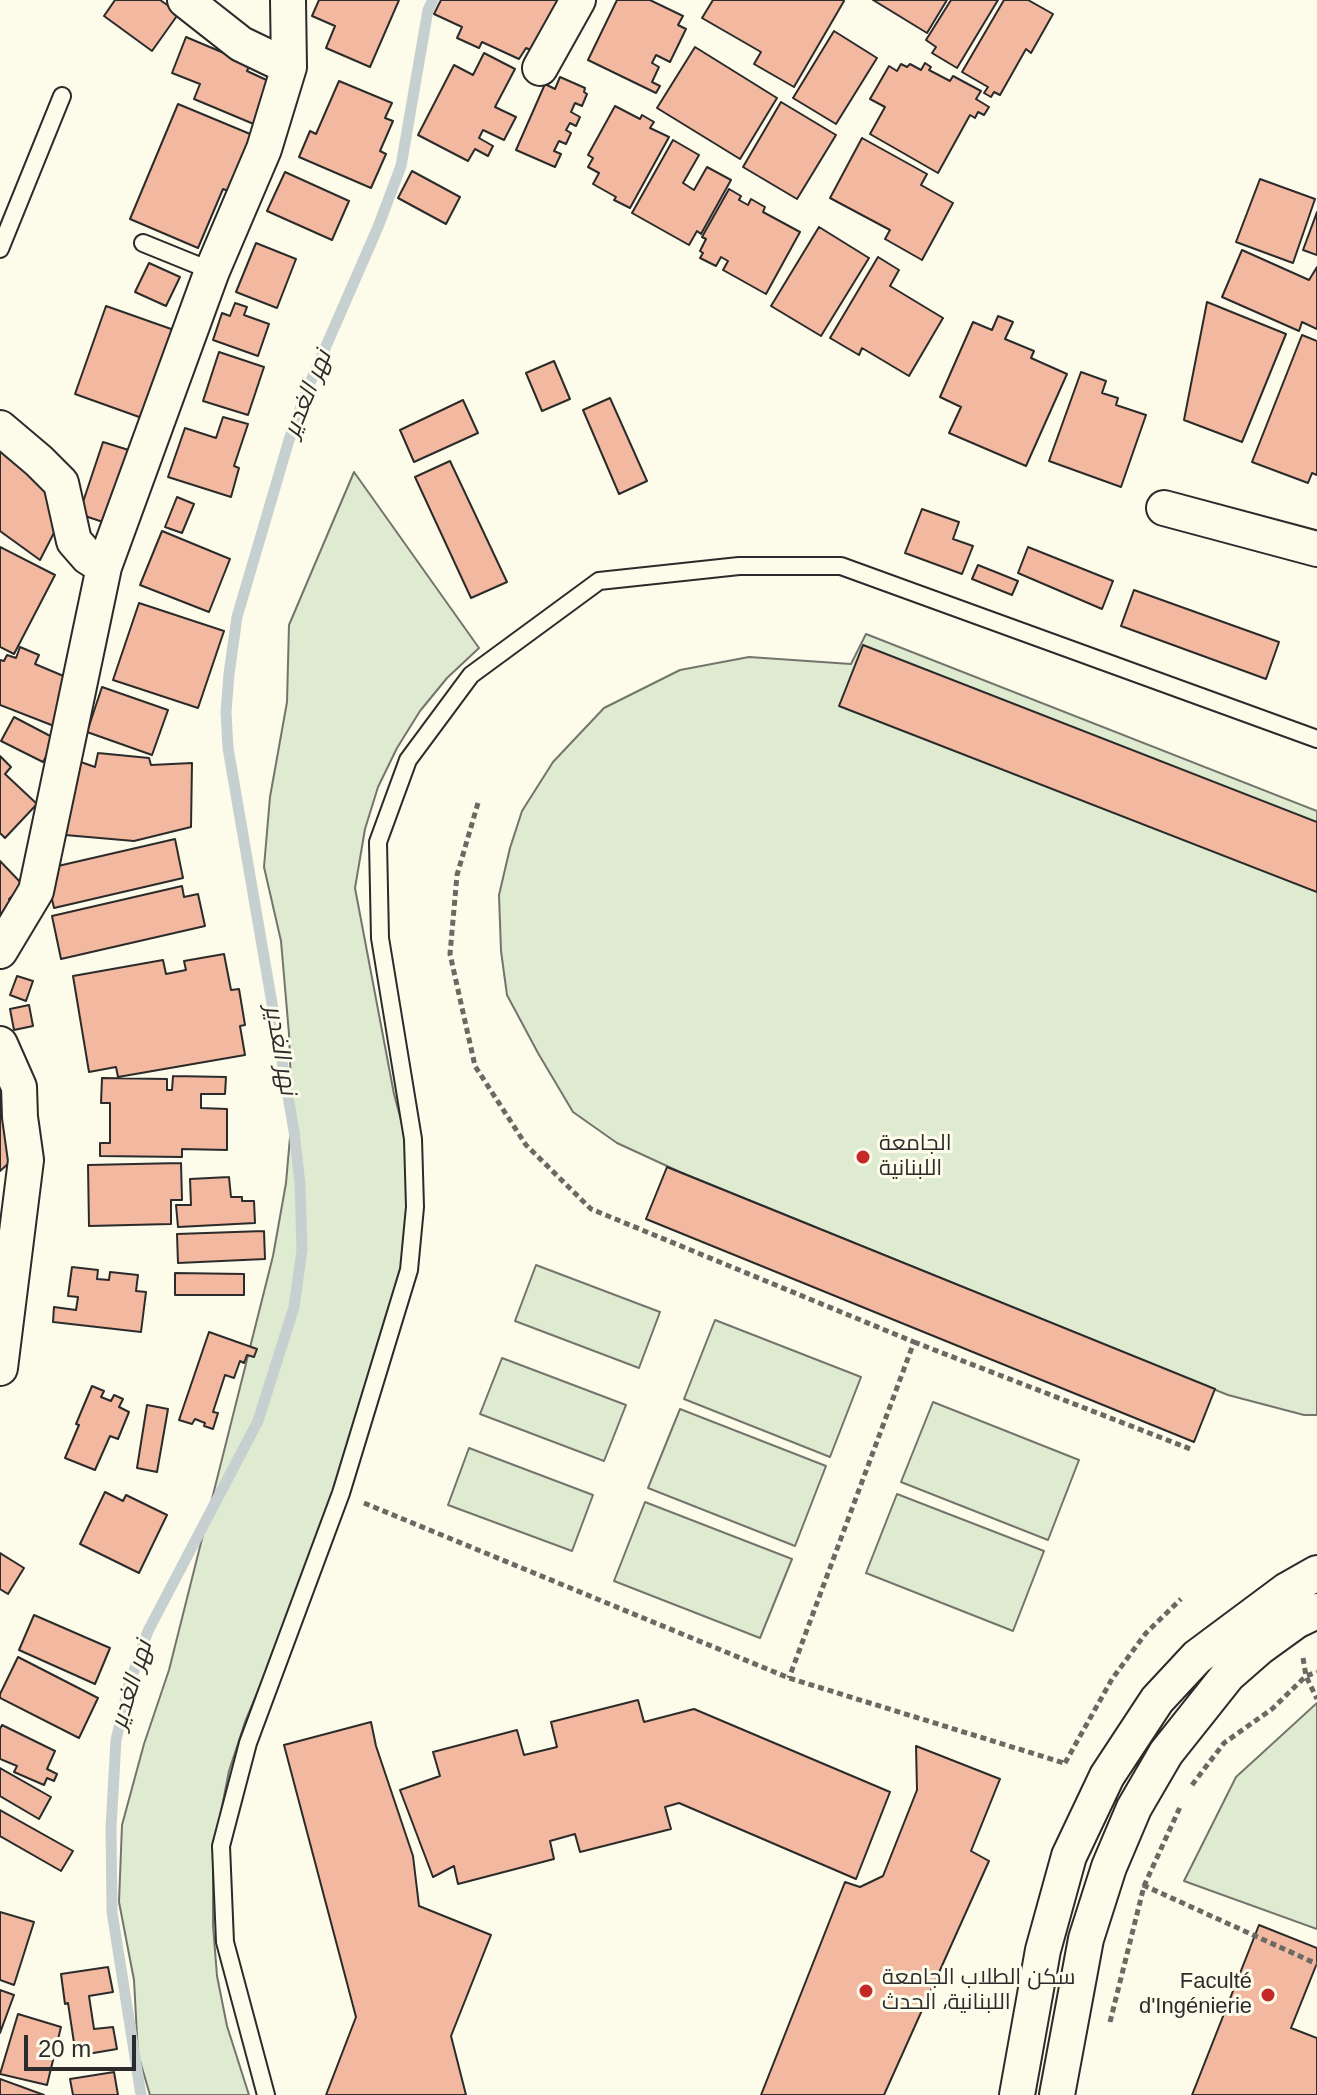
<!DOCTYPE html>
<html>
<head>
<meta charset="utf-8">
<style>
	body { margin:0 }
	#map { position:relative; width:1317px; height:2095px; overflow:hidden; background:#fdfbea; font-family:Arial,sans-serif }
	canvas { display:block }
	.scale { position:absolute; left:24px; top:2035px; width:112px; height:36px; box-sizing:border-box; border:4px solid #2b2b2b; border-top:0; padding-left:10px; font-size:24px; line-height:28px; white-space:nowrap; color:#2b2b2b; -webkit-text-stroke:6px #fdfbea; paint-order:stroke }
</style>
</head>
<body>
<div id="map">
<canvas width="1317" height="2095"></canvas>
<div class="scale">20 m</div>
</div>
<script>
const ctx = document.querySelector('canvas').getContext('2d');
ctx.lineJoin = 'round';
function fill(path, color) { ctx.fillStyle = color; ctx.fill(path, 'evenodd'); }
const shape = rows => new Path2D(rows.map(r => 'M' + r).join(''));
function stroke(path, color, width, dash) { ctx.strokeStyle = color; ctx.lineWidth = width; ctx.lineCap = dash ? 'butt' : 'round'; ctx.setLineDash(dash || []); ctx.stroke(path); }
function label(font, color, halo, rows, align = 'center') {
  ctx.font = font + ' Arial,Cairo,sans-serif'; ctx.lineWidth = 6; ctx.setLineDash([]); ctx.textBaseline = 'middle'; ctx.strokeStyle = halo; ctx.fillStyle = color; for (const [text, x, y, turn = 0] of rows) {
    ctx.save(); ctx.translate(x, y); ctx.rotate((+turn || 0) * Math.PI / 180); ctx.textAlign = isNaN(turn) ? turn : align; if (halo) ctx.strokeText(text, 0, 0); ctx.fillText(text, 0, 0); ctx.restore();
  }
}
const green = shape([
	[354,472,479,648,447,678,420,711,397,748,378,787,365,829,355,888,394,1094,405,1135,411,1178,402,1306,265,1674,245,1722,229,1771,219,1822,213,1874,213,1925,217,1976,227,2026,249,2095,150,2095,138,2054,134,1980,119,1902,122,1825,144,1744,169,1670,273,1256,286,1183,292,1114,289,1034,281,941,264,867,270,797,287,702,289,625,354,472],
	[866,634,1317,811,1317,1415,1304,1415,1228,1395,680,1172,617,1143,573,1112,538,1053,507,995,501,951,499,895,510,848,522,811,553,762,604,708,680,670,749,657,851,664,866,634],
	[536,1265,660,1312,639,1368,515,1321,536,1265],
	[715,1320,861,1377,830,1457,684,1399,715,1320],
	[502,1358,626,1405,604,1461,480,1414,502,1358],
	[933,1402,1079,1460,1048,1540,901,1482,933,1402],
	[680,1409,826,1466,795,1546,648,1488,680,1409],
	[469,1448,593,1495,572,1551,448,1505,469,1448],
	[897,1494,1044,1551,1013,1631,866,1573,897,1494],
	[645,1502,792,1559,760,1638,614,1581,645,1502],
	[1317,1703,1317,1929,1184,1881,1236,1777,1317,1703]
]);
fill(green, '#deebd1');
stroke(green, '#74746e', 2);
stroke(shape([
	[141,2095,112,1912,111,1827,116,1740,129,1685,148,1631,258,1421,294,1307,302,1250,300,1184,294,1131,228,748,226,712,229,674,237,617,289,440,309,385,378,227,401,166,428,10,433,0]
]), '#c7d0d0', 11);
const building = shape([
	[115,0,160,0,179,13,152,51,104,16,115,0],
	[319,0,399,0,370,67,326,48,335,26,312,16,319,0],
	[441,0,558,0,552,12,539,54,526,48,519,59,482,42,479,48,457,38,462,27,434,14,441,0],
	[617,0,650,0,683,16,678,25,686,29,670,62,656,55,652,63,659,67,652,82,660,86,656,93,588,60,617,0],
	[713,0,842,0,844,1,794,87,754,64,761,52,702,18,713,0],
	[873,0,947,0,927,33,873,0],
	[951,0,998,0,957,68,932,53,936,47,926,40,951,0],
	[1004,0,1028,0,1053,14,1031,53,1026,49,1000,95,994,92,991,97,984,93,988,87,962,72,1004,0],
	[834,31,877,58,836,124,793,98,834,31],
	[186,37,250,64,247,71,273,83,256,125,194,99,200,84,172,73,186,37],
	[695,47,777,98,740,159,657,108,695,47],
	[484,53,515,69,495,107,516,117,504,140,483,130,479,138,493,146,488,156,475,149,468,161,418,135,454,65,473,75,484,53],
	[925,63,931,67,929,70,950,81,953,76,981,91,976,99,989,107,984,115,978,112,975,118,970,115,938,173,870,134,885,107,870,99,889,66,897,71,901,64,907,67,910,64,921,70,925,63],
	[560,77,585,88,584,92,587,94,582,106,575,103,571,112,580,117,576,126,570,123,566,130,571,133,566,144,559,141,554,151,561,154,555,167,516,150,545,84,555,89,560,77],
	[339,81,392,103,385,118,393,121,380,151,386,154,371,188,299,157,310,131,316,134,339,81],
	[781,102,836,135,797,199,743,167,781,102],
	[178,104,255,136,231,192,223,189,198,248,130,219,178,104],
	[615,106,640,119,642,115,654,122,650,128,669,137,630,208,614,200,616,197,593,184,599,173,588,167,593,158,588,155,615,106],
	[862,138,927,174,921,185,953,203,922,260,885,239,890,230,830,198,862,138],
	[673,140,699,155,683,183,694,190,707,167,731,180,701,234,697,231,689,245,632,213,673,140],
	[412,171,460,197,446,224,398,198,412,171],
	[285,172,349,201,332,240,267,211,285,172],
	[1260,179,1315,199,1293,263,1236,242,1260,179],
	[729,189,741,196,739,200,748,205,751,199,765,207,763,212,800,232,766,294,723,270,728,261,721,257,716,266,700,258,703,253,700,251,706,239,702,237,729,189],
	[1317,212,1317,255,1303,250,1317,212],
	[819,227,869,258,821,336,771,306,819,227],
	[256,243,296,259,277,308,236,292,256,243],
	[1242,250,1309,280,1317,267,1317,329,1302,322,1299,331,1222,297,1242,250],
	[878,257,899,270,890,286,943,318,909,376,862,348,859,355,830,338,878,257],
	[149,263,180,277,166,306,135,292,149,263],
	[1207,302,1286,334,1242,442,1184,420,1207,302],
	[235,303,247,307,244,315,269,324,258,356,213,340,222,313,230,316,235,303],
	[106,306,174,330,142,418,75,394,106,306],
	[998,316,1013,322,1005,339,1034,351,1031,358,1067,374,1026,466,949,433,961,407,940,397,973,322,992,330,998,316],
	[1302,335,1317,341,1317,475,1312,473,1308,483,1252,462,1302,335],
	[219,352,264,367,248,415,203,401,219,352],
	[554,361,570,399,542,411,526,373,554,361],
	[1081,372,1106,381,1102,393,1118,398,1116,405,1146,415,1121,487,1049,461,1081,372],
	[610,398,647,481,619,494,583,410,610,398],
	[463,400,478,433,414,462,400,430,463,400],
	[223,417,248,424,234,466,239,468,231,497,168,477,185,428,216,438,223,417],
	[103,442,135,452,112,525,79,514,103,442],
	[0,446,47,486,59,523,40,560,0,531,0,446],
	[450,461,507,582,471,598,415,477,450,461],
	[177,497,194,504,182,533,165,527,177,497],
	[922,509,959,522,953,539,973,546,962,574,905,553,922,509],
	[162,531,230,559,209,612,140,585,162,531],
	[0,547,55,575,14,654,0,647,0,547],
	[1028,547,1113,581,1102,609,1018,573,1028,547],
	[978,565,1018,581,1012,595,972,579,978,565],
	[1134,590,1279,642,1266,679,1121,626,1134,590],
	[139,603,224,631,198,708,113,680,139,603],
	[863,645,1317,822,1317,892,839,706,863,645],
	[20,647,39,655,35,664,73,680,54,726,0,705,0,660,4,661,7,655,16,658,20,647],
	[102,687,168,710,152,755,87,732,102,687],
	[14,717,56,739,43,762,1,741,14,717],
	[98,753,149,758,151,765,192,763,191,827,134,841,65,835,78,761,95,767,98,753],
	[0,756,11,767,5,774,37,804,5,838,0,833,0,756],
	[175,839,183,878,54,908,45,869,175,839],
	[0,861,24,886,9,899,18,909,0,921,0,861],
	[182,886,184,897,198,894,205,926,61,959,52,916,182,886],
	[224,954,231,990,239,989,245,1025,240,1026,245,1055,118,1077,116,1067,89,1072,73,976,163,960,166,974,186,970,184,961,224,954],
	[17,976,33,981,26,1001,10,995,17,976],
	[29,1005,33,1026,14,1030,10,1009,29,1005],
	[0,1072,19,1154,0,1171,0,1072],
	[173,1076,226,1077,225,1094,201,1094,201,1108,227,1109,227,1150,182,1149,182,1157,100,1156,100,1143,110,1143,110,1103,101,1103,102,1078,167,1079,167,1090,172,1090,173,1076],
	[181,1163,182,1200,171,1200,171,1224,89,1226,88,1165,181,1163],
	[667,1167,1215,1389,1194,1442,646,1219,667,1167],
	[229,1177,231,1197,242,1197,242,1201,254,1201,255,1223,178,1227,176,1205,191,1205,190,1179,229,1177],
	[264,1231,265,1259,178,1263,177,1234,264,1231],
	[72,1267,98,1270,97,1279,109,1280,110,1272,138,1275,136,1291,146,1292,141,1332,53,1322,54,1307,76,1310,78,1297,68,1296,72,1267],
	[175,1273,244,1274,244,1295,175,1295,175,1273],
	[209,1332,257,1349,254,1357,247,1355,244,1363,240,1361,234,1378,225,1375,213,1412,218,1413,213,1429,204,1426,205,1423,195,1419,192,1424,179,1420,209,1332],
	[92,1386,104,1391,101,1397,111,1401,114,1395,123,1399,119,1407,129,1412,118,1439,110,1436,95,1470,65,1458,79,1425,76,1424,92,1386],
	[147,1405,168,1409,157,1472,137,1468,147,1405],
	[105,1492,123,1501,126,1495,167,1515,139,1573,80,1544,105,1492],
	[0,1553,24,1568,8,1594,0,1589,0,1553],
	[34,1615,110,1648,95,1684,19,1650,34,1615],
	[18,1657,98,1698,79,1738,0,1698,0,1694,18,1657],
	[638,1700,644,1722,694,1709,890,1792,856,1879,679,1803,665,1807,671,1829,580,1852,575,1834,550,1841,554,1859,458,1884,454,1866,433,1877,400,1790,440,1776,433,1752,517,1730,524,1755,557,1747,551,1722,638,1700],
	[371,1722,376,1746,413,1856,419,1906,491,1935,451,2036,466,2095,326,2095,356,2017,284,1745,371,1722],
	[2,1725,55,1751,47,1769,57,1774,54,1781,47,1778,44,1785,14,1772,17,1766,0,1759,0,1729,2,1725],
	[916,1746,1000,1779,971,1851,989,1861,884,2095,761,2095,845,1882,860,1887,883,1876,917,1790,916,1746],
	[0,1768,51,1797,39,1819,0,1796,0,1768],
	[0,1810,73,1851,61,1871,0,1836,0,1810],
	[0,1912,34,1922,14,1985,0,1980,0,1912],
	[1259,1925,1317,1948,1317,1963,1291,2028,1317,2038,1317,2095,1192,2095,1259,1925],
	[108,1967,113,1992,89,1996,94,2029,113,2027,117,2049,76,2056,68,2003,65,2004,61,1974,108,1967],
	[0,1990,14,1995,0,2033,0,1990],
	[18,2014,61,2027,47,2085,0,2074,18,2014],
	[114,2072,118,2095,73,2095,70,2079,114,2072],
	[0,2079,44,2095,0,2095,0,2079]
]);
fill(building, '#f2b8a0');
stroke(building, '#2b2b2b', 2);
const lane = shape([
	[143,243,212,271],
	[0,249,62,96],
	[266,2095,225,1942,221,1846,248,1743,341,1493,409,1270,415,1207,413,1139,380,938,378,842,408,760,471,675,599,581,739,566,841,566,1317,739]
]);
const street = shape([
	[185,0,241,44,289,67],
	[540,68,578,0],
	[0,428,39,461,61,483,74,541,88,557,104,567],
	[1164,508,1317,549],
	[0,951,36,891,104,567,212,271,264,149,289,67,288,0],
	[0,1044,19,1087,20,1117,26,1160,0,1368],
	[1017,2095,1043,1950,1069,1856,1107,1776,1157,1700,1197,1657,1287,1590,1317,1573],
	[1057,2095,1086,1939,1109,1867,1134,1808,1166,1753,1228,1675,1260,1647,1296,1621,1317,1611]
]);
stroke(lane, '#2b2b2b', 20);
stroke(street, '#2b2b2b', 38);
stroke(shape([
	[478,803,457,875,450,954,475,1066,526,1145,591,1209,914,1342,789,1678],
	[914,1342,1193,1450],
	[364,1503,789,1678,1064,1763],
	[1303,1658,1306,1676,1317,1699],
	[1065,1763,1112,1679,1146,1633,1181,1599],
	[1192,1785,1224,1743,1272,1709,1306,1676,1317,1672],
	[1143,1885,1317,1964],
	[1110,2022,1144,1886,1181,1805]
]), '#6a6964', 5, [6, 4]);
stroke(lane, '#fdfbea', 16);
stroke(street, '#fdfbea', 34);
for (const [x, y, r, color] of [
	[863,1157,8,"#c62828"],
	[866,1991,8,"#c62828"],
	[1268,1995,8,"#c62828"]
]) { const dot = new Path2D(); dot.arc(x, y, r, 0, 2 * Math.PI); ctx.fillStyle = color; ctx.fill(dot); stroke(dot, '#fdfbea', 3); }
label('22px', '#2b2b2b', '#fdfbea', [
	["الجامعة",879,1144],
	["اللبنانية",879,1169],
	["سكن الطلاب الجامعة",882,1978],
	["اللبنانية، الحدث",882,2003],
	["Faculté",1252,1982,"right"],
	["d'Ingénierie",1252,2007,"right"]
], 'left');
label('italic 24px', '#2b2b2b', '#fdfbea', [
	["نهر الغدير",308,394,-68],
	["نهر الغدير",280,1050,80],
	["نهر الغدير",132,1685,-73]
]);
</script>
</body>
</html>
